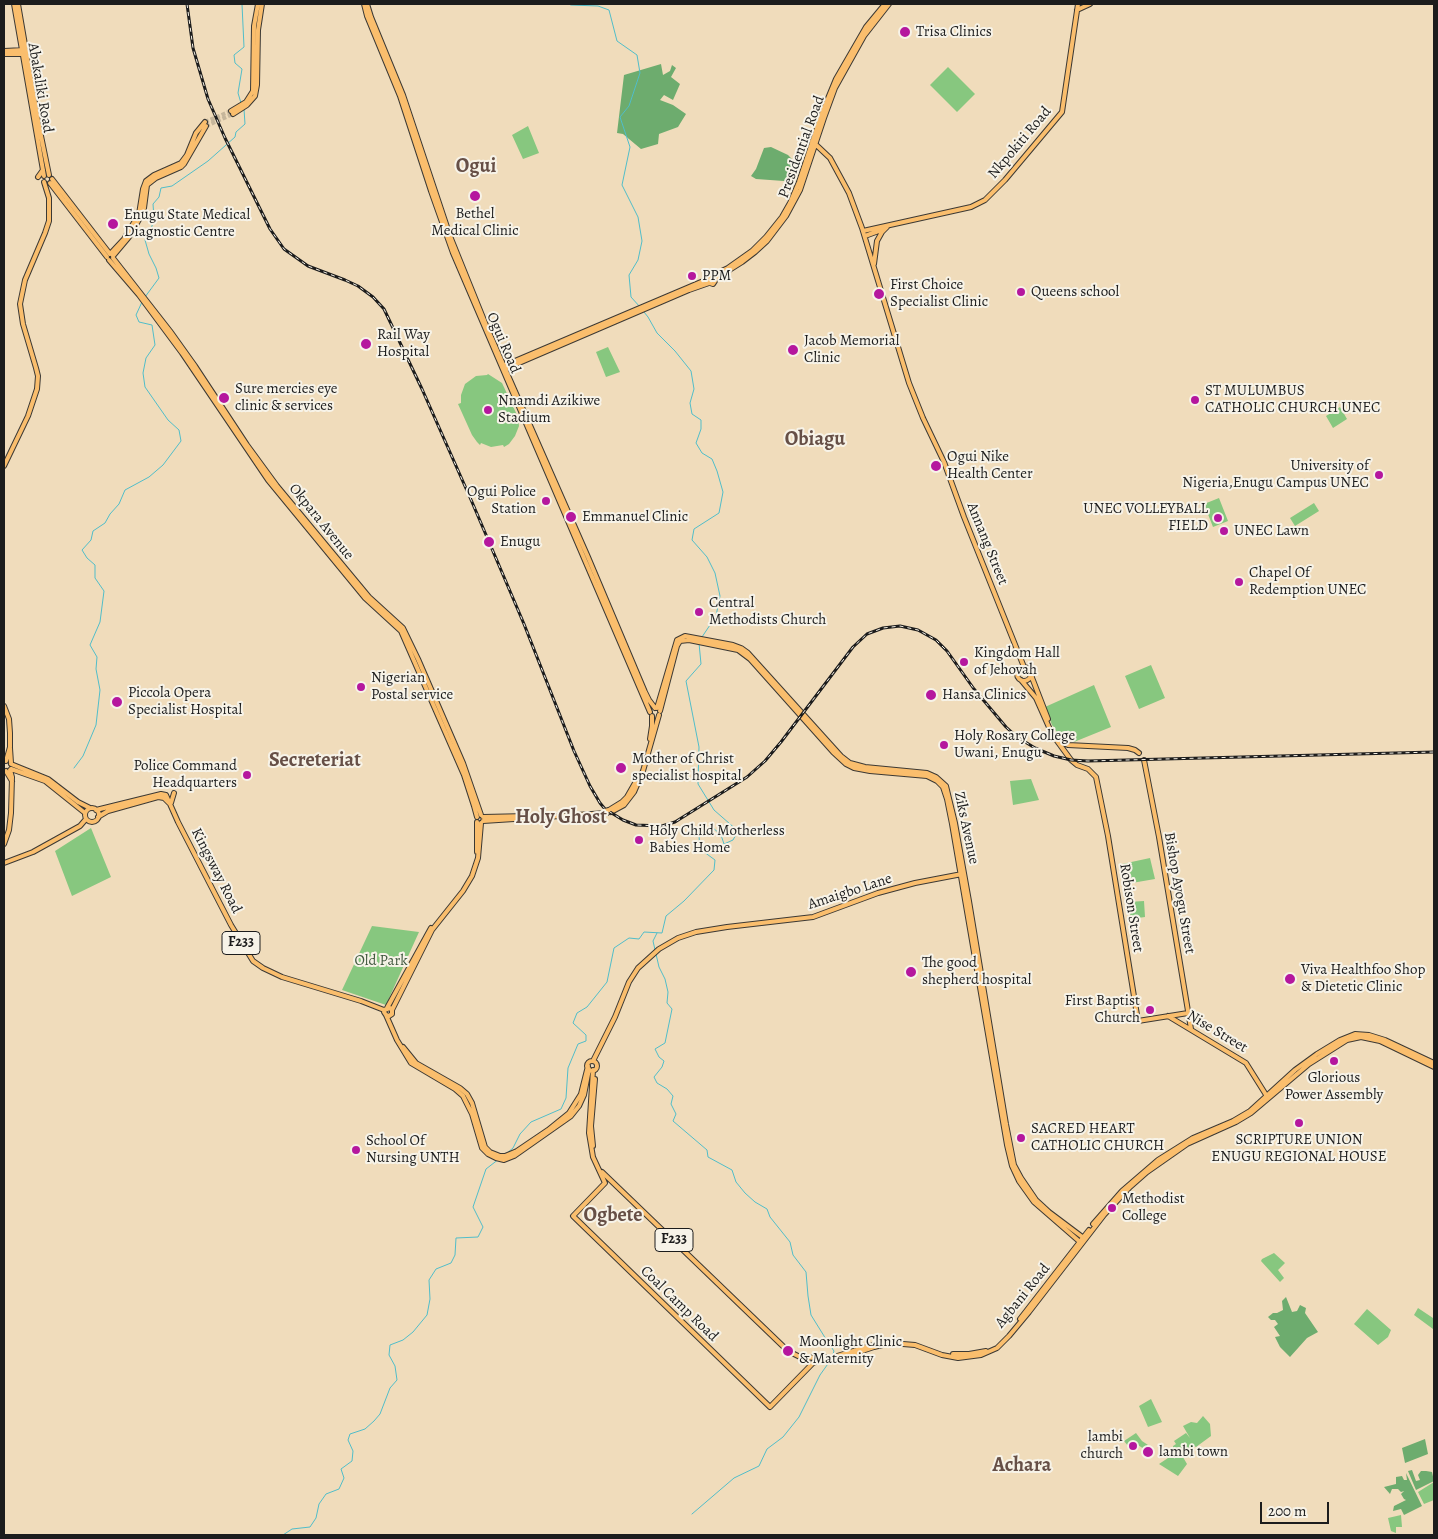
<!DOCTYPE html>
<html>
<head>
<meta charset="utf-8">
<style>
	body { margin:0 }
	#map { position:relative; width:1438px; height:1539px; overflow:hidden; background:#f0dcbb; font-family:Alegreya,serif }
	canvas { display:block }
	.frame { position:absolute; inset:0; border:5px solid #1c1c1c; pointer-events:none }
	.scale { position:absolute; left:1260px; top:1502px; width:69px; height:22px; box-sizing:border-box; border:2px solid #1c1c1c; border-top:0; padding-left:6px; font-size:15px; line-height:18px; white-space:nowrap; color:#1c1c1c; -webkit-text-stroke:4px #f7f3e8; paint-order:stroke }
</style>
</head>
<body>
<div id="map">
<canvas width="1438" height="1539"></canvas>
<div class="frame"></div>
<div class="scale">200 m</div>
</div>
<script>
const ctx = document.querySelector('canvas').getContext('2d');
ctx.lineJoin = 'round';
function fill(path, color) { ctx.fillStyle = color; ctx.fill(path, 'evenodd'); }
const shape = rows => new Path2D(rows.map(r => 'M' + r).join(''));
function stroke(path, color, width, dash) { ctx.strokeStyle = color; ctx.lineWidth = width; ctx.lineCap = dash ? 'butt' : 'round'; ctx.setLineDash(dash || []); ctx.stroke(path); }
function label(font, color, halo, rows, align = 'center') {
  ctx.font = font + ' Alegreya,serif'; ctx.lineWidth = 4; ctx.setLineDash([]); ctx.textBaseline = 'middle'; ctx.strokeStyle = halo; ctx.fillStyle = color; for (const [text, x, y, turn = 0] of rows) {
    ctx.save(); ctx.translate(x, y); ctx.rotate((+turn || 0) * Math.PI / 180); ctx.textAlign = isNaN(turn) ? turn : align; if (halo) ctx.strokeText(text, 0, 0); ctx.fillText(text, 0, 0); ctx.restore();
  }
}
fill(shape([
	[948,67,975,94,957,112,930,85],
	[528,126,539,153,523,159,512,135],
	[608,347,620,372,606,377,596,352],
	[488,374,502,383,518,417,519,426,515,436,509,444,504,447,503,445,491,447,481,443,480,445,477,442,472,435,458,404,461,403,461,395,465,384,476,376,487,375],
	[1340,407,1347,419,1333,428,1326,416],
	[1219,498,1228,521,1213,527,1204,504],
	[1314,503,1319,511,1295,526,1290,518],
	[1151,665,1165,698,1139,709,1125,676],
	[1094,685,1111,727,1074,742,1064,739,1060,737,1052,725,1045,707],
	[1031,779,1039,800,1013,805,1010,781],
	[91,828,111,877,72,896,55,851],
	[1150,858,1155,879,1126,884,1122,864],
	[1144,901,1145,917,1131,919,1128,902],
	[372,926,419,932,386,1005,342,990],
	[1274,1253,1285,1263,1278,1270,1284,1278,1280,1282,1261,1261,1262,1259],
	[1418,1308,1433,1318,1434,1328,1433,1329,1414,1315],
	[1367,1309,1391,1330,1388,1337,1378,1345,1354,1324],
	[1151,1399,1162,1422,1148,1427,1139,1406],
	[1203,1416,1210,1424,1211,1436,1196,1447,1194,1446,1185,1454,1180,1452,1187,1464,1178,1476,1159,1464,1174,1454,1173,1446,1176,1444,1174,1441,1186,1433,1190,1438,1183,1426,1191,1422,1197,1423],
	[1136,1433,1142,1441,1148,1445,1144,1449,1135,1443,1129,1447,1124,1441],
	[1434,1482,1434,1500,1424,1504,1418,1492],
	[1401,1515,1402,1527,1396,1527,1396,1533,1391,1531,1388,1518]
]), '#87c77f');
fill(shape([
	[661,64,663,75,670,71,672,65,676,68,671,77,680,84,673,100,664,95,660,100,673,105,686,114,678,127,659,134,658,144,641,149,623,134,617,133,624,75],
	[771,147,788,155,797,164,787,179,784,181,756,179,751,176,756,169,764,148],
	[1286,1297,1292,1312,1297,1311,1300,1305,1306,1308,1305,1313,1318,1332,1307,1338,1290,1357,1280,1347,1275,1337,1280,1336,1274,1327,1278,1324,1275,1320,1271,1320,1268,1317,1273,1313,1277,1313,1283,1310,1282,1301],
	[1425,1439,1428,1454,1405,1463,1402,1448],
	[1412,1470,1416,1481,1420,1480,1418,1475,1421,1471,1426,1471,1432,1472,1434,1481,1416,1490,1408,1471],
	[1406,1473,1422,1506,1404,1515,1401,1509,1393,1511,1394,1506,1406,1500,1404,1499,1401,1494,1404,1491,1401,1492,1398,1489,1392,1489,1390,1494,1384,1487,1396,1484,1396,1477,1402,1476,1404,1480,1407,1480]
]), '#6dac6e');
stroke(shape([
	[568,4,571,5,598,6,609,10,617,41,637,55,640,73,629,106,620,117,630,147,622,185,638,217,642,241,638,260,629,275,631,297,640,307],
	[241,103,238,93,242,69,235,63,234,55,244,47,242,4],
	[145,297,159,278,156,268,149,254,145,240,151,230,154,218,153,204,159,197,161,188,172,186,208,161,235,137,236,132,245,124,244,109],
	[644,312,648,317,657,333,675,351,691,371,694,389,690,403,692,414,701,420,701,429,696,443,702,453,712,459,717,471,723,492,719,513,694,529,692,540,707,557,715,573,720,596,716,616,702,637],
	[74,768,83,756,96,725,100,690,96,669,97,657,90,645,100,622,104,591,95,578,95,565,87,558,82,550,91,540,93,531,105,523,110,514,119,504,125,490,149,477,163,465,181,441,179,430,168,420,145,387,143,373,146,358,155,345,152,325,139,322,136,315,142,302],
	[657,933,653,941,659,967,665,979,668,992,667,1003,672,1009,665,1043,655,1049,659,1057,664,1061,662,1067,654,1077,657,1083,667,1089,673,1096,671,1104,676,1114,673,1121,707,1150,708,1157,732,1170,736,1182,745,1193,755,1202,767,1209,770,1217,790,1242,793,1255,806,1272,808,1296,811,1315,829,1344,834,1351,832,1357],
	[506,1154,513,1148,520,1134,531,1122,561,1109,566,1098,568,1068,578,1044,586,1041,586,1035,573,1023,577,1013,587,1007,607,982,614,948,629,938,639,939,644,932,662,933,666,916,684,901,714,870,715,860,700,849,699,836,705,830,712,827,721,835,724,844,733,840,738,831,714,810,698,784,699,747,686,681,701,664,699,643],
	[692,1514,734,1478,759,1466,767,1449,783,1437,799,1417,820,1375,830,1361],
	[283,1535,292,1529,310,1527,316,1518,319,1504,326,1494,339,1489,344,1478,341,1469,352,1461,353,1451,348,1440,350,1434,365,1429,374,1421,380,1414,390,1388,397,1380,395,1366,389,1355,390,1345,403,1340,413,1332,427,1315,430,1299,429,1280,436,1269,451,1263,455,1255,456,1238,478,1237,483,1227,473,1207,486,1169,499,1159]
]), '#50bdc9', 1);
stroke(shape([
	[205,122,231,111],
	[206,126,233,114]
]), '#c6b69b', 4, [4, 2]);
const major = shape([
	[14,4,44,176],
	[18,4,39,126,49,175],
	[364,4,367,16,400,96,431,191,453,253,650,712],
	[367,4,371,17,403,95,450,236,488,330,588,557,645,692,649,700,655,708],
	[1077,10,1090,4],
	[4,51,24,50],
	[4,54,24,54],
	[231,111,246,102,253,91,254,26,258,4],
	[233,114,247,105,255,96,257,85,258,30,262,4],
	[812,141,830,158,849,193,862,228,909,383,923,418,944,462,964,517,1024,667],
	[38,177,43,170],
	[52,179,110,254],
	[50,183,107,257],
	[863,231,971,207,985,200,1005,180,1062,112,1078,4],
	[865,236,884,229],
	[110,254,124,239,139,214,143,189,146,181,154,175,181,163,187,155,196,133,205,122],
	[113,256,129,237,141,216,144,208,147,185,156,178,181,167,184,164,206,126],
	[113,258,170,331,195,366,247,445,277,486,369,597,403,628,418,659,463,763,481,815],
	[109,260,139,295,182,353,268,480,365,598,401,631,464,775,474,806,477,817],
	[874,264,877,241,882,232,887,227],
	[713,277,715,281,713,284,710,283,708,281,709,277,728,268,752,251,766,237,782,217,790,203,799,182,822,113,836,79,866,27,885,4],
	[715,279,742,262,755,252,767,241,786,216,800,190,824,118,835,88,864,36,889,4],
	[503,366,708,279],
	[505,369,689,290,709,283],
	[4,466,28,416,37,389,38,376,36,368,23,324,20,304,25,280,45,233,49,221,49,198,44,182],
	'1017 674a7 7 0 1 1 14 0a7 7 0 1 1-14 0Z',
	[1031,675,1048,719],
	[1021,680,1036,698,1052,734,1071,760,1077,765,1088,769,1096,777,1108,836,1138,1021,1188,1013],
	[4,706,9,719,10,733,10,747,6,761],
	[657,708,677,640,685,636,733,645,741,648,748,653,841,756,850,763,865,767,927,773,936,777,946,786,955,823,969,901,1006,1124,1014,1165,1021,1178,1036,1200,1049,1212,1085,1239],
	[660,711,677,646,680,641,689,640,738,650,750,659,833,752,846,764,854,768,870,771,927,776,937,781,943,787,947,799,952,824,1007,1145,1012,1166,1019,1181,1034,1202,1080,1242],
	[1056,736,1061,742,1068,745,1128,748,1135,750,1139,753],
	[650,739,652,726,652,716],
	[10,748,11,763],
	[1144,760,1159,837,1191,1029],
	[11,764,48,779,78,802,90,808],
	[11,769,45,781,85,813],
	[6,771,12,781],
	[171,803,174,793],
	'85 815a7 7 0 1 1 14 0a7 7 0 1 1-14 0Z',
	[96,810,161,794,166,795,178,822,231,925,253,961,263,968,282,977,361,1001,384,1010,390,1008,392,1010,392,1014,389,1016,386,1015,384,1012,385,1010],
	[609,810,622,802,627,797,635,783],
	[611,812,624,805,634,792,643,771,659,715],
	[98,817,108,811,158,797,164,798,169,803],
	[483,817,528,816],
	[483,821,607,813],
	[4,844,9,830,11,813,12,777,10,770],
	[477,852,477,822],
	[4,863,33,852,80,826,86,819],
	[387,1008,431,928],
	[392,1010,432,930,463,891,472,876,478,858,481,823],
	[386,1015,397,1040,411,1063,455,1089,463,1096,472,1114,482,1148,488,1154,496,1158,504,1160,514,1156,571,1116,579,1106,584,1095,589,1069],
	[1168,1016,1246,1063,1268,1098],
	[403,1047,416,1063,460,1088,467,1094,472,1103,485,1147,490,1152,500,1156,505,1156,517,1151,548,1130,569,1113,581,1094,588,1066],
	[593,1061,615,1017,629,982,638,968,659,949,678,938,696,932,727,927,813,917,878,893,915,883,962,874],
	'587 1066a5 5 0 1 1 10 0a5 5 0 1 1-10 0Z',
	[593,1070,589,1133,593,1157,605,1183,573,1216,770,1407,813,1363,818,1361,847,1356,874,1347,891,1343,915,1345,942,1355,958,1358,981,1355,997,1348,1009,1336,1029,1312,1104,1215,1130,1187,1147,1172,1187,1144,1236,1122,1251,1113,1309,1064,1347,1040,1361,1037,1380,1041,1434,1067],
	[593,1146,591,1126,595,1079],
	[602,1172,788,1351,802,1358,825,1357],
	[1093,1224,1122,1191,1158,1160,1193,1138,1233,1121,1250,1111,1295,1070,1317,1054,1340,1040,1355,1034,1369,1035,1385,1040,1434,1063],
	[1020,1319,1089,1230],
	[953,1354,969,1354,986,1351],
	[837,1356,883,1342]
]);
stroke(major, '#3c3934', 6);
stroke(major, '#fabe6d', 4);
const rail = shape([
	[187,4,193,48,208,99,225,138,270,229,284,249,308,266,345,280,358,286,373,297,384,309,422,389,472,502,524,624,574,751,590,786,600,803,605,809,623,820,636,825,662,826,675,822,747,777,765,761,781,742,853,647,867,634,883,628,900,626,918,630,936,640,947,651,974,689,1006,727,1017,737,1035,748,1054,756,1071,760,1088,761,1434,752]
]);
stroke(rail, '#1c1c1c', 3);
stroke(rail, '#f7f3e8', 1, [4]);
const majorBridge = shape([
	[605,811,609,810]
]);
stroke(majorBridge, '#3c3934', 6, []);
stroke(majorBridge, '#fabe6d', 4);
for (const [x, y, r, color] of [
	[905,32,6,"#b5179e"],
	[475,196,6,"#b5179e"],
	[113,224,6,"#b5179e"],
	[692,276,5,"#b5179e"],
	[1021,292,5,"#b5179e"],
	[879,294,6,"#b5179e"],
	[366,344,6,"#b5179e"],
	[793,350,6,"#b5179e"],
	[224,398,6,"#b5179e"],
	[1195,400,5,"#b5179e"],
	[488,410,5,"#b5179e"],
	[936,466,6,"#b5179e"],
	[1379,475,5,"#b5179e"],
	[546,501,5,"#b5179e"],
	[571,517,6,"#b5179e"],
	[1218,518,5,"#b5179e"],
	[1224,531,5,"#b5179e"],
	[489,542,6,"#b5179e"],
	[1239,582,5,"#b5179e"],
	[699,612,5,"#b5179e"],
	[964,662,5,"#b5179e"],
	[361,687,5,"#b5179e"],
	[931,695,6,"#b5179e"],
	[117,702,6,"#b5179e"],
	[944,745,5,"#b5179e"],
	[621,768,6,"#b5179e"],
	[247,775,5,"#b5179e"],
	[639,840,5,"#b5179e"],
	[911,972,6,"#b5179e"],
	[1290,979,6,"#b5179e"],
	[1150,1010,5,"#b5179e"],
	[1334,1061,5,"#b5179e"],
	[1299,1123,5,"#b5179e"],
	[1021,1138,5,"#b5179e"],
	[356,1150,5,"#b5179e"],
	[1112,1208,5,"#b5179e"],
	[788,1351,6,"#b5179e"],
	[1133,1446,5,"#b5179e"],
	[1148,1452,6,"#b5179e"]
]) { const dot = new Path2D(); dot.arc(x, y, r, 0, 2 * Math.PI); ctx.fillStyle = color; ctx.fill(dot); stroke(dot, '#f7f3e8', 2); }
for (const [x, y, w] of [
	[241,943,38],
	[674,1240,38]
]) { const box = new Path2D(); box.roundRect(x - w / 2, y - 11.5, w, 23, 4); ctx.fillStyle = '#f7f3e8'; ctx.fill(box); stroke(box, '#1c1c1c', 1); }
label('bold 14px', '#1c1c1c', null, [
	["F233",241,943],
	["F233",674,1240]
]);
label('15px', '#1c1c1c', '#f7f3e8', [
	["Trisa Clinics",916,32],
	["Bethel",475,214,"center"],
	["Medical Clinic",475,231,"center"],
	["Enugu State Medical",124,215],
	["Diagnostic Centre",124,232],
	["PPM",702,276],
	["First Choice",890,285],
	["Specialist Clinic",890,302],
	["Queens school",1031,292],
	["Rail Way",377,335],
	["Hospital",377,352],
	["Jacob Memorial",804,341],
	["Clinic",804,358],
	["Sure mercies eye",235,389],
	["clinic & services",235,406],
	["ST MULUMBUS",1205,391],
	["CATHOLIC CHURCH UNEC",1205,408],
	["Nnamdi Azikiwe",498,401],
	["Stadium",498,418],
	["Ogui Nike",947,457],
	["Health Center",947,474],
	["University of",1369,466,"right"],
	["Nigeria,Enugu Campus UNEC",1369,483,"right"],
	["Ogui Police",536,492,"right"],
	["Station",536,509,"right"],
	["UNEC VOLLEYBALL",1208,509,"right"],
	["FIELD",1208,526,"right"],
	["Emmanuel Clinic",582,517],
	["UNEC Lawn",1234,531],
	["Enugu",500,542],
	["Chapel Of",1249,573],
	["Redemption UNEC",1249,590],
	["Central",709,603],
	["Methodists Church",709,620],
	["Kingdom Hall",974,653],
	["of Jehovah",974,670],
	["Nigerian",371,678],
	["Postal service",371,695],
	["Piccola Opera",128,693],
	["Specialist Hospital",128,710],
	["Hansa Clinics",942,695],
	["Holy Rosary College",954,736],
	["Uwani, Enugu",954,753],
	["Mother of Christ",632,759],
	["specialist hospital",632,776],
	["Police Command",237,766,"right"],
	["Headquarters",237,783,"right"],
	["Holy Child Motherless",649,831],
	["Babies Home",649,848],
	["The good",922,963],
	["shepherd hospital",922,980],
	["Viva Healthfoo Shop",1301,970],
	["& Dietetic Clinic",1301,987],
	["First Baptist",1140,1001,"right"],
	["Church",1140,1018,"right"],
	["Glorious",1334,1078,"center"],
	["Power Assembly",1334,1095,"center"],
	["SACRED HEART",1031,1129],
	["CATHOLIC CHURCH",1031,1146],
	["SCRIPTURE UNION",1299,1140,"center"],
	["ENUGU REGIONAL HOUSE",1299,1157,"center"],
	["School Of",366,1141],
	["Nursing UNTH",366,1158],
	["Methodist",1122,1199],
	["College",1122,1216],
	["Moonlight Clinic",799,1342],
	["& Maternity",799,1359],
	["lambi",1123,1437,"right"],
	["church",1123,1454,"right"],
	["lambi town",1159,1452]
], 'left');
label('15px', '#1c1c1c', '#f7f3e8', [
	["Abakaliki Road",40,88,80],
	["Nkpokiti Road",1020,143,-50],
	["Presidential Road",802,147,-70],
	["Ogui Road",503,343,67],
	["Okpara Avenue",321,522,51],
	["Annang Street",987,544,68],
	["Ziks Avenue",966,828,78],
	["Kingsway Road",216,871,63],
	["Amaigbo Lane",850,892,-18],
	["Bishop Ayogu Street",1179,893,80],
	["Robison Street",1131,908,81],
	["Nise Street",1217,1032,31],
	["Agbani Road",1023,1296,-51],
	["Coal Camp Road",679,1304,44]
]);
label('15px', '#41583f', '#f7f3e8', [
	["Old Park",381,961]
]);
label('bold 20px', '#664f46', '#f7f3e8', [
	["Ogui",476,167],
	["Obiagu",815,440],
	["Secreteriat",315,761],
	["Holy Ghost",561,818],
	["Ogbete",613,1216],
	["Achara",1022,1466]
]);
</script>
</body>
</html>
